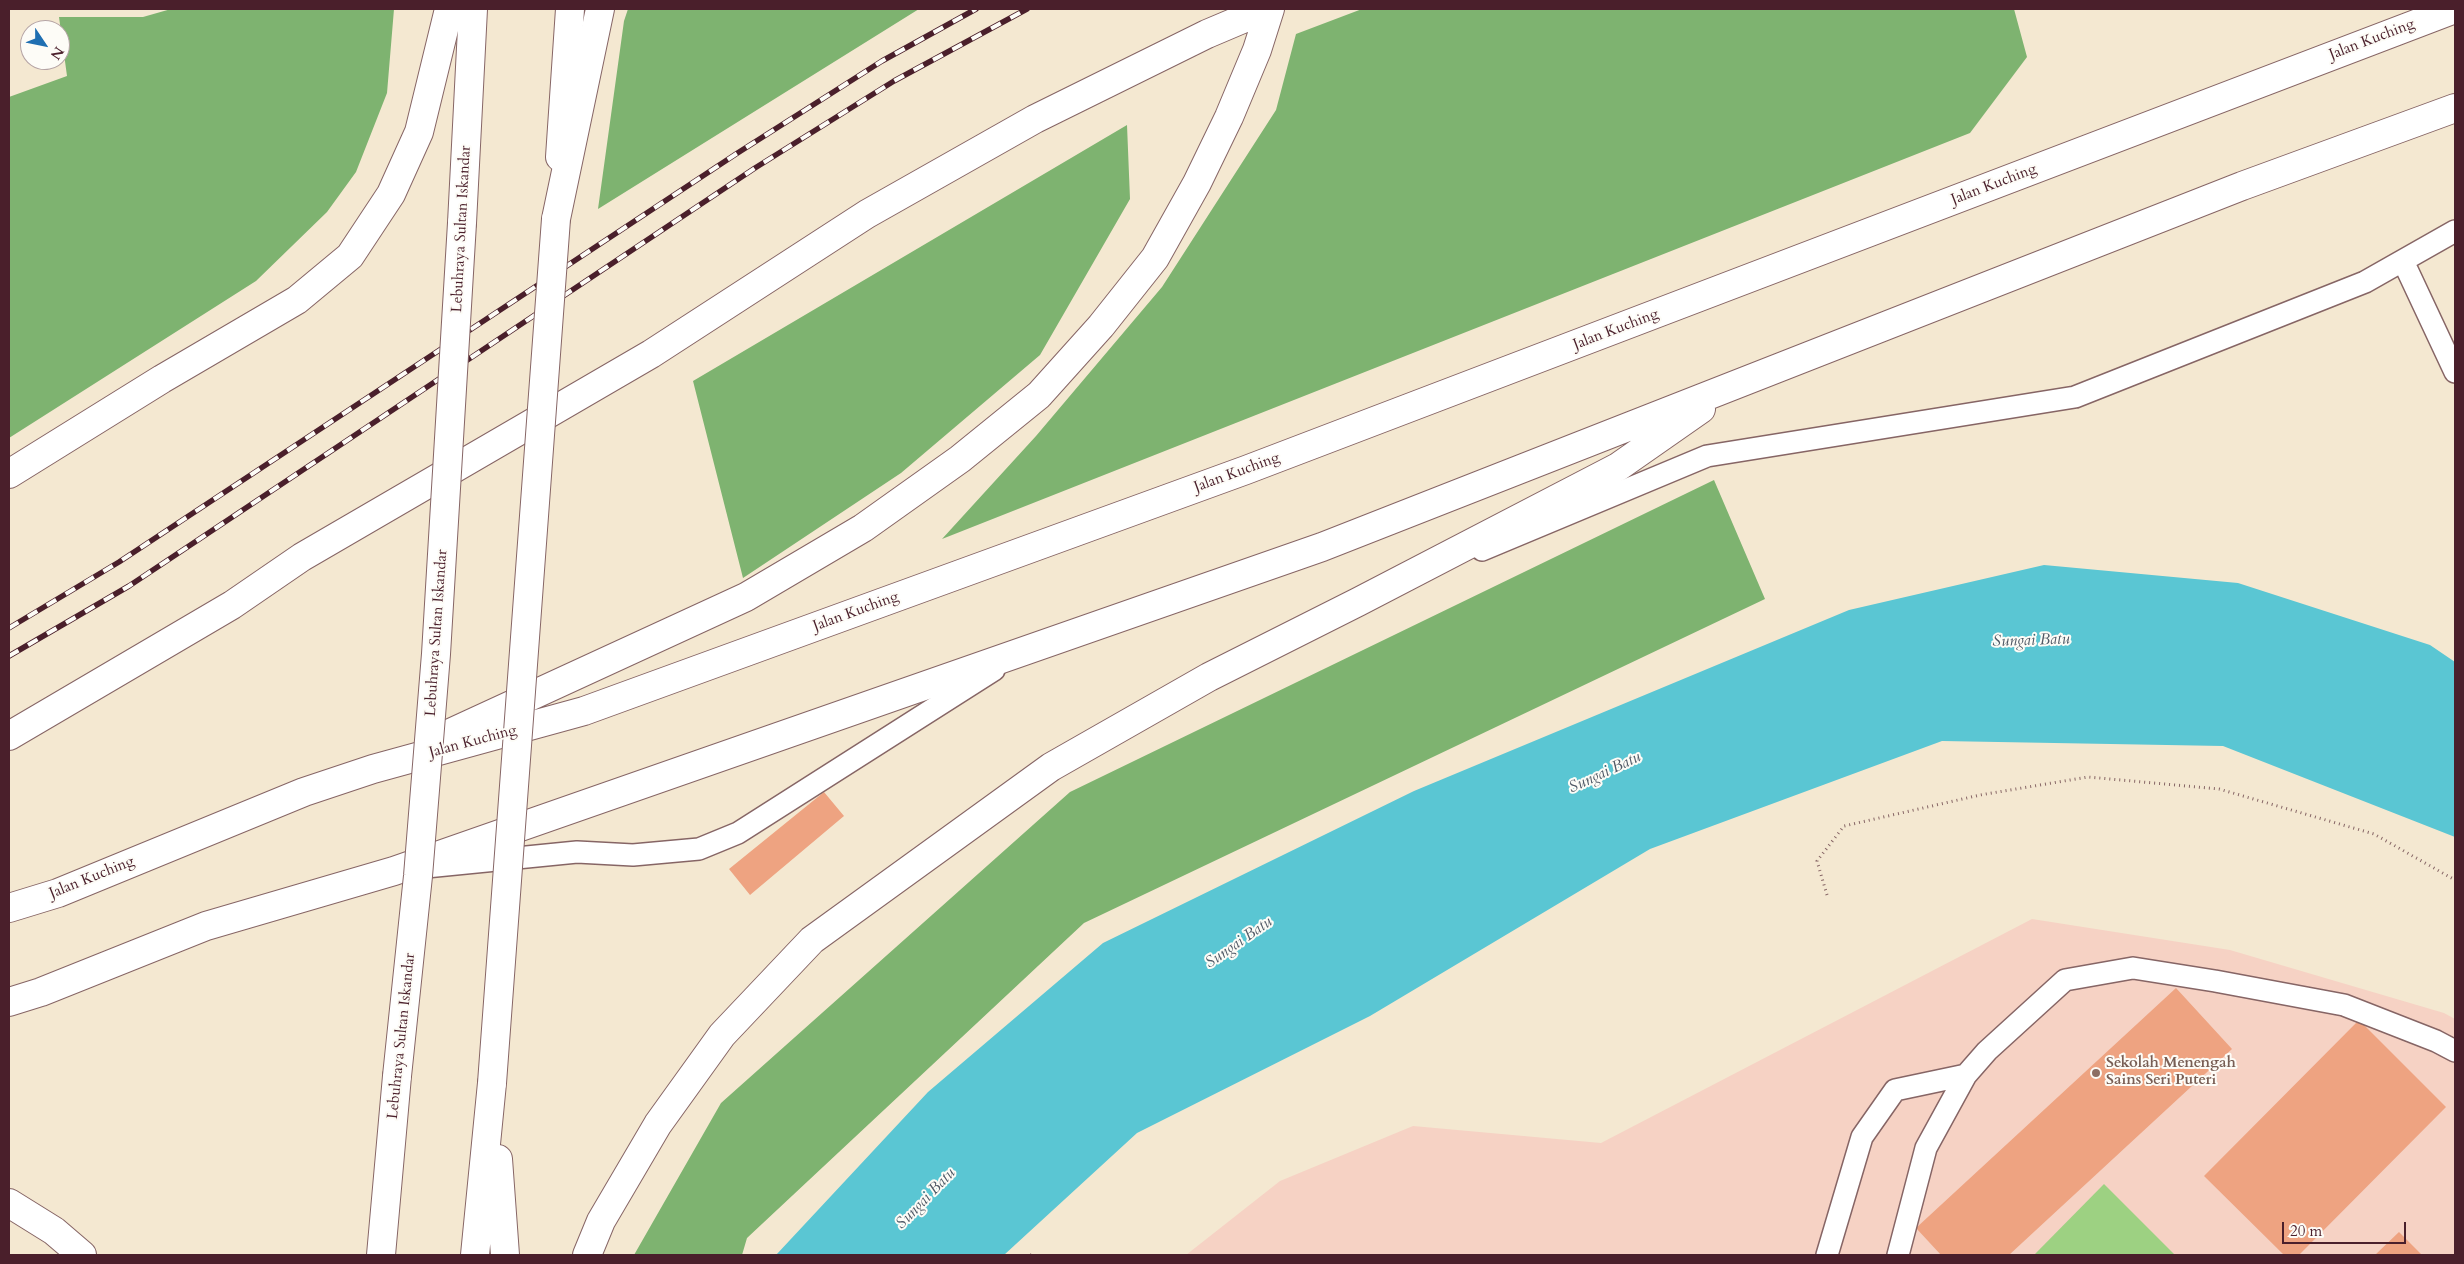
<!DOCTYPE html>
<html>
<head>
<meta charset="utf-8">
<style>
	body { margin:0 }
	#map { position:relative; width:2464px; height:1264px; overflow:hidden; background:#f4e8d1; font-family:Cardo,serif }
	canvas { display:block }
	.frame { position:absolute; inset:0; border:10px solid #4a1f2b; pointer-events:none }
	.north { position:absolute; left:20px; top:20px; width:50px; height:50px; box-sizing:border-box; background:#fdfcf7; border:1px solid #b5a4a5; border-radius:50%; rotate:124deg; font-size:14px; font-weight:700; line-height:20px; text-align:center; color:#4a1f2b }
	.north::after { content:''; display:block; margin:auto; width:18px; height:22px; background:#1f6fb2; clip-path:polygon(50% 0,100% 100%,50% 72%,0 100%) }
	.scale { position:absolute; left:2282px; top:1222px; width:124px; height:22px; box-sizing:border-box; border:2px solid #4a1f2b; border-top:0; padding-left:6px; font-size:15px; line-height:18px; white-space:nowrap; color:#4a1f2b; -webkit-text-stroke:4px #fdfcf7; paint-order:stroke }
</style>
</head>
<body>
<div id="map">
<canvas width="2464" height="1264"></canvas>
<div class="frame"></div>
<div class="north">N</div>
<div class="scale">20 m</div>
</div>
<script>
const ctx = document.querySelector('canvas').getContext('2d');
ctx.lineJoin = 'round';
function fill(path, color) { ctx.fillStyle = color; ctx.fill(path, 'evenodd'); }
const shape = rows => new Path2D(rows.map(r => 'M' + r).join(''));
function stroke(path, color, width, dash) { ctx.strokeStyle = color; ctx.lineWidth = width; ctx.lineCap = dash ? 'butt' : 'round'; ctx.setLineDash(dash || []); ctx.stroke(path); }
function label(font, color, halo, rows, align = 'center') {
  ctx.font = font + ' Cardo,serif'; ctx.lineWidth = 4; ctx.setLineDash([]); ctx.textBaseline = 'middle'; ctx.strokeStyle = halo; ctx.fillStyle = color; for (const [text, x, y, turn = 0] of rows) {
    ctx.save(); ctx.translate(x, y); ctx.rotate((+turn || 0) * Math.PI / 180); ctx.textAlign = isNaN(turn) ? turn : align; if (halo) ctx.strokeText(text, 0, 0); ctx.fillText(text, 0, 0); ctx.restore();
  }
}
fill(shape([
	[2032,919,2230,950,2444,1013,2455,1019,2455,1255,1186,1255,1280,1181,1413,1126,1601,1143]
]), '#f6d2c4');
fill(shape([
	[2104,1184,2175,1255,2034,1255]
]), '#9dd182');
fill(shape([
	[171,9,394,9,387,93,356,172,327,212,256,281,9,438,9,97,67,76,59,17,143,17],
	[628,9,919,9,598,209,624,21],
	[1362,9,2014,9,2027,57,1970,133,942,539,1036,436,1162,287,1276,110,1296,34],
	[1127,125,1130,199,1040,355,901,473,743,578,693,381],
	[1714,480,1765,599,1084,923,747,1238,742,1255,634,1255,721,1103,1070,792]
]), '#7eb370');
fill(shape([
	[2044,565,2238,583,2430,645,2455,662,2455,837,2223,746,1942,741,1650,849,1370,1016,1137,1133,1004,1255,776,1255,928,1092,1103,943,1414,791,1849,610]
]), '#5ac6d3');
fill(shape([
	[824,792,844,816,750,895,729,869],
	[2176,988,2232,1049,2009,1255,1941,1255,1916,1228],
	[2359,1020,2446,1107,2299,1255,2284,1255,2204,1176],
	[2399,1232,2422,1255,2375,1255]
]), '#eea381');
const lane = shape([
	[2403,261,2455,372],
	[1482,550,1707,456,2075,397,2365,282,2455,231],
	[426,867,577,852,633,855,699,849,738,833,994,670],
	[1827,1255,1862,1137,1895,1090,1966,1075],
	[1898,1255,1926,1148,1966,1075,1987,1051,2065,980,2133,968,2215,981,2344,1005,2436,1041,2455,1051]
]);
const primary = shape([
	[560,157,570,9],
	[462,223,473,9],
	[498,1159,505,1255],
	[381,1255,397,1076],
	[475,1255,492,1083]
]);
const highway = shape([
	[556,219,600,9],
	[9,474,162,379,297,300,350,256,391,194,419,132,449,9],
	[9,736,232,605,302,557,651,354,867,214,1035,119,1207,34,1266,9],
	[444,736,746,597,863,528,960,459,1039,395,1101,326,1155,258,1197,183,1229,117,1257,50,1270,9],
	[9,908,58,893,304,792,373,769,584,711,1246,470,2455,9],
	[9,1002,41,992,206,926,394,871,1322,547,2242,186,2455,108],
	[9,1203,54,1231,82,1255],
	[587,1255,601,1221,658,1124,722,1035,812,940,1051,767,1209,677,1358,602,1618,467,1701,409]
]);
stroke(lane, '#866565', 24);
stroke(primary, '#866565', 30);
stroke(highway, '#866565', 30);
stroke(shape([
	[1827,895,1817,861,1844,826,1980,795,2088,777,2219,789,2374,834,2455,880],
	[1031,1255,1034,1252]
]), '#866565', 3, [1, 4]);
stroke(lane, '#fff', 21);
stroke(primary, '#fff', 28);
stroke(highway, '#fff', 28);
const rail = shape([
	[9,628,119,562,736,154,882,61,976,9],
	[9,656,129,586,755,168,894,81,1027,9]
]);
stroke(rail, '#4a1f2b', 5.5);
stroke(rail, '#fdfcf7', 4, [11]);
const primaryBridge = shape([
	[397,1076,418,876,436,654,462,223],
	[492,1083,556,219]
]);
stroke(primaryBridge, '#866565', 30, []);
stroke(primaryBridge, '#fff', 28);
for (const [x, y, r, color] of [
	[2096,1073,5,"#8d6e63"]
]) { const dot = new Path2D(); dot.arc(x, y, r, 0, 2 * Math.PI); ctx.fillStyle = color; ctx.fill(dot); stroke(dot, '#fdfcf7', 2); }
label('15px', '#4a1f2b', '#fdfcf7', [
	["Jalan Kuching",2372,40,-21],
	["Jalan Kuching",1994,185,-21],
	["Lebuhraya Sultan Iskandar",462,229,-87],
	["Jalan Kuching",1616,330,-21],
	["Jalan Kuching",1237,473,-20],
	["Jalan Kuching",856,612,-20],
	["Lebuhraya Sultan Iskandar",437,633,-86],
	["Jalan Kuching",473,742,-15],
	["Jalan Kuching",92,878,-22],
	["Lebuhraya Sultan Iskandar",402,1036,-84]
]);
label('bold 15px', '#785e54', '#fdfcf7', [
	["Sekolah Menengah",2106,1064],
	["Sains Seri Puteri",2106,1081]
], 'left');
label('italic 16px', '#505966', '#fdfcf7', [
	["Sungai Batu",2031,641,-2],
	["Sungai Batu",1605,773,-25],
	["Sungai Batu",1239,943,-35],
	["Sungai Batu",926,1199,-46]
]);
</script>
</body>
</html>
